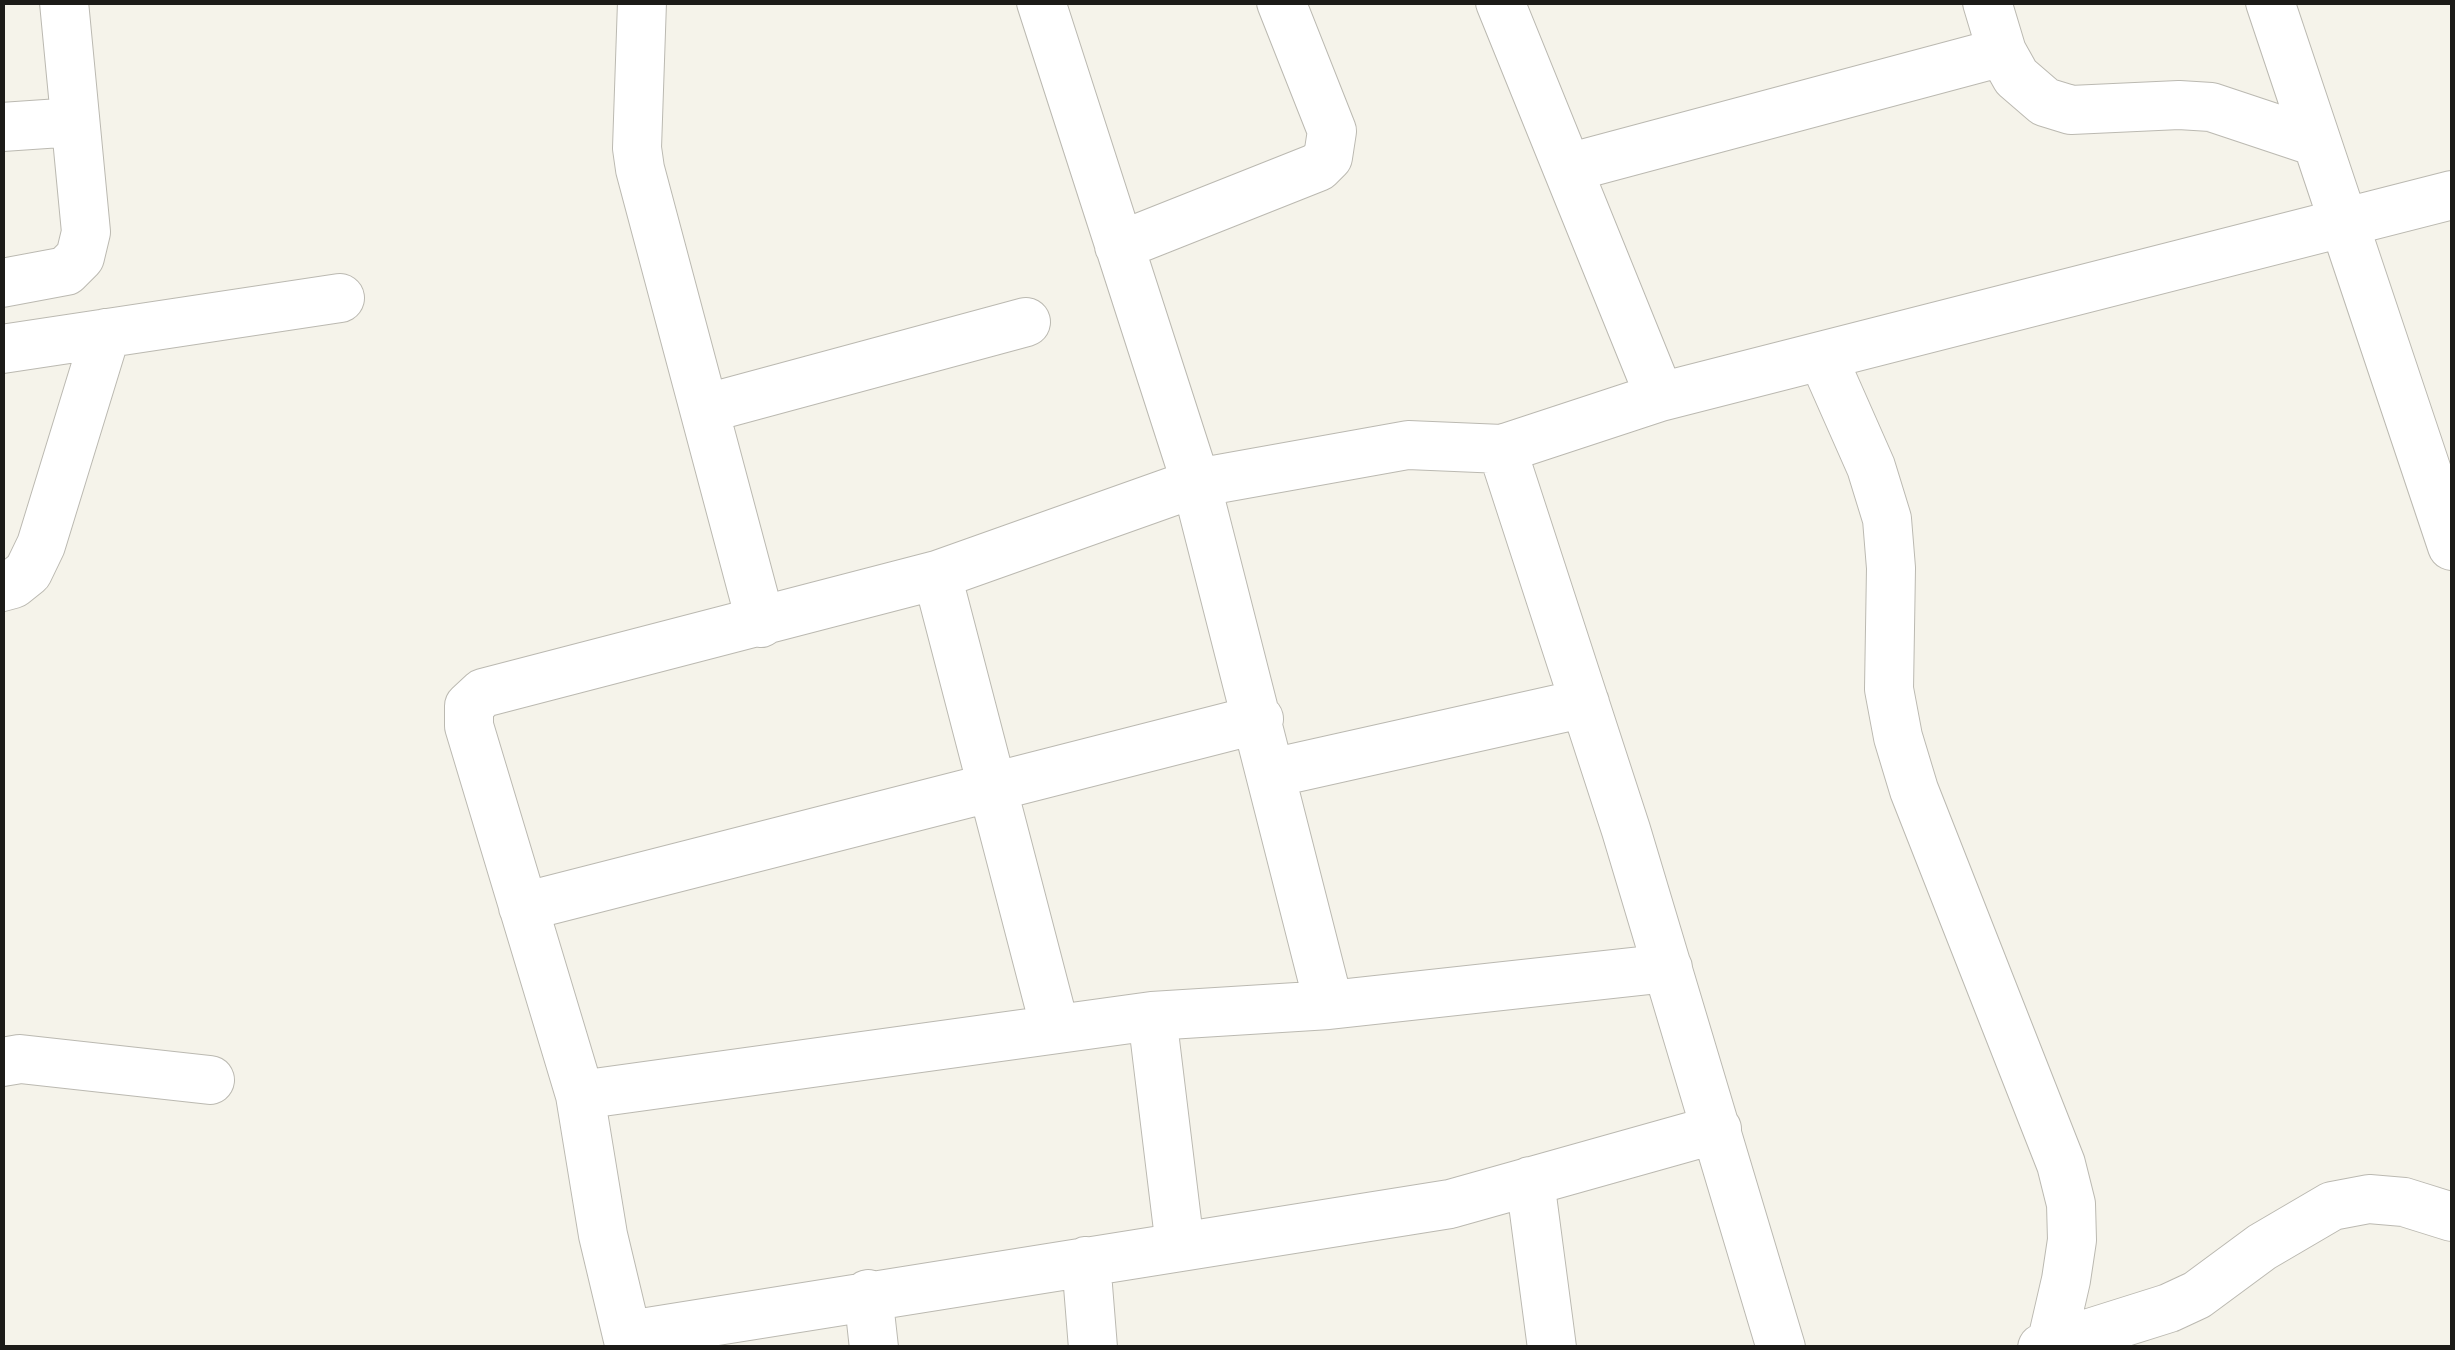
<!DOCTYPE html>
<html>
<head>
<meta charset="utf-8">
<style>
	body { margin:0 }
	#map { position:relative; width:2455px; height:1350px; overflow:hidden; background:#f5f3ea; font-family:Arial,sans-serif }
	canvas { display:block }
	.frame { position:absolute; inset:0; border:5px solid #1c1b18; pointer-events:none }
</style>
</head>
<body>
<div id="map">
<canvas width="2455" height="1350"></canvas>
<div class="frame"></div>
</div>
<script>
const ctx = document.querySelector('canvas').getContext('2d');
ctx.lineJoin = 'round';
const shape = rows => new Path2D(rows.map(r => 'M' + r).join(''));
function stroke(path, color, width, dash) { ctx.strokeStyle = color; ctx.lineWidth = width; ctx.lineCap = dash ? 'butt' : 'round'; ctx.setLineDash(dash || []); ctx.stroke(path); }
const minor = shape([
	[642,2,637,148,640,169,761,623],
	[1041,2,1196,483,1329,1005],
	[1500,2,1660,397],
	[1987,2,2002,52,2016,77,2045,102,2071,110,2179,105,2211,107,2316,142],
	[2270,2,2452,546],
	[2,127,75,122],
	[1568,168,2002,52],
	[1119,246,1318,167,1328,157,1332,131,1281,2],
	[2,283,66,271,80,257,86,232,64,2],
	[2,349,340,298],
	[1822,356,1871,467,1887,519,1891,568,1889,689,1898,737,1914,790,2061,1164,2071,1204,2072,1240,2066,1280,2051,1345],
	[704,409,1026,322],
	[1502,449,1626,830,1781,1348],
	[937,575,1055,1028],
	[2,587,13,584,28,572,41,545,106,333],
	[1272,773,1585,703],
	[523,907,1259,719],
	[1152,1016,1180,1246],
	[2,1062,20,1059,210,1080],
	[580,1095,1152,1016,1329,1005,1668,968],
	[1530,1181,1552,1348],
	[1086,1261,1093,1348],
	[868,1294,874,1348],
	[629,1335,1450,1204,1717,1129],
	[630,1348,603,1235,580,1095,469,726,469,706,483,693,937,575,1196,483,1408,445,1502,449,1660,397,2452,195],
	[2042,1348,2169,1308,2197,1295,2262,1247,2332,1206,2369,1199,2404,1202,2452,1217]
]);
stroke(minor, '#bbb9b1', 50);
stroke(minor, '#fff', 48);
</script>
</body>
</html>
